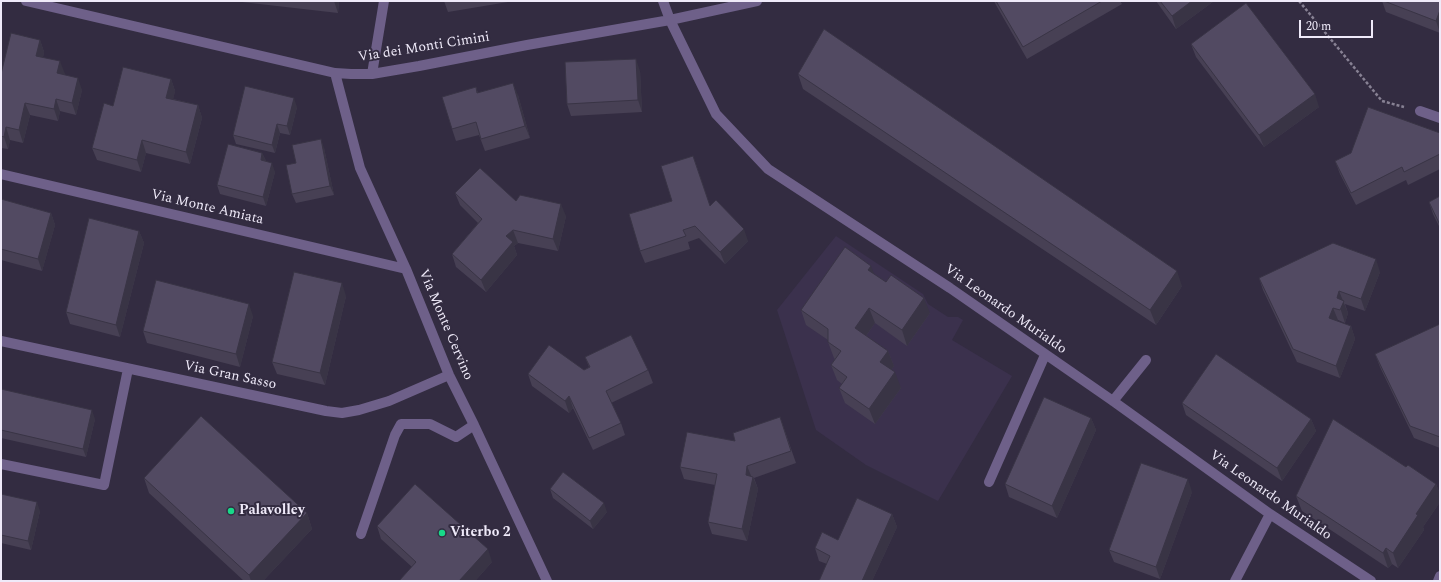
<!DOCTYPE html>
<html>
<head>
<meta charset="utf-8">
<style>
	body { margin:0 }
	#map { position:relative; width:1441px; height:582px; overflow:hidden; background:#332c41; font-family:Spectral,serif }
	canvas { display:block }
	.frame { position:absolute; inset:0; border:2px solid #efeaf9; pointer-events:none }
	.scale { position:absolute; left:1299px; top:20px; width:74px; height:18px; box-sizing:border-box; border:2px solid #efeaf9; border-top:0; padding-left:5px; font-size:12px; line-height:14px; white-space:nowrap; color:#efeaf9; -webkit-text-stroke:3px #332c41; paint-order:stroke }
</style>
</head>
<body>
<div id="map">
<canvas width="1441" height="582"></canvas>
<div class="frame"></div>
<div class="scale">20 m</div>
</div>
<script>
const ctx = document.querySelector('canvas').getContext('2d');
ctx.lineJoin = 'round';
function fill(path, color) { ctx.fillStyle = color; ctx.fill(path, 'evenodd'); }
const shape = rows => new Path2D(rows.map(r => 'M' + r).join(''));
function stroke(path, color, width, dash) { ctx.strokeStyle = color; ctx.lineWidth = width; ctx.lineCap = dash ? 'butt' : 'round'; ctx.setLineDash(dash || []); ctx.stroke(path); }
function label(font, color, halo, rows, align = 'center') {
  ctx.font = font + ' Spectral,serif'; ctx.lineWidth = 4; ctx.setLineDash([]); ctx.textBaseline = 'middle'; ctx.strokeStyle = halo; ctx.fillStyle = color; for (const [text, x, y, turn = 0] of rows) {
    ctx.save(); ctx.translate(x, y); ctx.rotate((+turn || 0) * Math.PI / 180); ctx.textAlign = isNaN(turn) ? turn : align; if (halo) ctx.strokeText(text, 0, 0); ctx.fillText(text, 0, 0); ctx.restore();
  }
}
fill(shape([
	[836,236,923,294,928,304,948,317,958,317,963,320,952,340,1012,376,938,501,866,465,816,430,777,310]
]), '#3b314d');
stroke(shape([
	[1299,1,1382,101,1404,107]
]), '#878193', 2.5, [3, 2]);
stroke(shape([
	[26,1,335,73,351,74,372,74,419,66,527,45,670,20,757,1],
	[663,1,670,20,716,114,768,169,950,288,1113,401,1270,514,1371,581],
	[335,73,360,168,406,269,449,375,474,425,547,581],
	[372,74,384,1],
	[1420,111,1440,118],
	[1,174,406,269],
	[1,341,326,411,342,413,359,410,389,401,449,375],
	[1113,401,1146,360],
	[1,464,104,485,128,369],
	[989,482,1045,355],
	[361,534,395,435,401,424,430,424,456,437,474,425],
	[1235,581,1270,514],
	[1438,581,1440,576]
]), '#6e6089', 10);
fill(shape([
	[241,1,339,1,338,13,242,2],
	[444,1,514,1,448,12],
	[994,1,1120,1,1122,4,1027,59,996,5],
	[1156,1,1214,1,1176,29],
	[1382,1,1440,1,1440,33,1386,12],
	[40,40,44,52,43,57,65,74,64,74,82,90,76,115,60,111,58,121,30,115,23,143,10,140,8,149,1,148,1,74],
	[1191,44,1319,107,1264,147,1196,57],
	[640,71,642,112,571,116,567,104],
	[798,74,1182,286,1156,325,803,89],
	[171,79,175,91,173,99,198,105,202,118,190,164,146,153,141,172,97,160,92,148,113,106],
	[476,87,478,93,518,95,530,138,485,151,479,135,456,141,452,129],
	[297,107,290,135,280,133,275,153,236,144,233,135],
	[1440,133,1440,169,1408,185,1406,180,1356,205,1340,174,1335,161],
	[324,148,334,195,296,203,292,194,296,163],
	[262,153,266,161,275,172,266,206,220,194,217,185],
	[693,156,710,206,748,241,725,264,699,238,688,242,690,249,645,263,640,251,672,201],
	[455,193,516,201,566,216,558,251,518,243,514,246,517,255,486,292,456,267,452,254,478,223,460,205],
	[1440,196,1440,228,1433,214,1429,202],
	[1,199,51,213,55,225,42,271,1,260],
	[139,231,144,243,120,337,70,324,66,312],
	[1380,272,1365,311,1345,304,1348,313,1345,323,1338,320,1337,321,1351,326,1355,339,1340,378,1297,362,1263,290,1259,278],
	[874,275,930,313,907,346,875,323,866,336,888,351,894,366,891,370,901,388,875,424,845,403,839,388,842,384,837,380,831,365,835,359,834,358,828,342,828,340,806,325,801,310],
	[346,296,325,385,277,374,272,362],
	[253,316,240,367,147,343,143,331],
	[1440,324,1440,448,1414,438,1380,367,1375,354],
	[585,357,648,370,653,383,611,403,621,423,625,435,593,450,573,408,569,413,532,386,528,374,584,370,589,367],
	[1,389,95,419,86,457,1,438],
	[1182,403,1311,419,1316,431,1282,481,1186,415],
	[780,417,796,463,754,478,758,489,747,541,712,534,708,522,715,485,684,479,680,467,735,441],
	[1091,418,1096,430,1057,518,1009,497,1005,484],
	[1406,467,1436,484,1440,494,1440,502,1423,527,1424,530,1398,568,1392,564,1388,568,1302,511,1296,496],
	[144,478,307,513,312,529,263,581,244,581,149,493],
	[550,489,607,512,593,529,553,498],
	[1192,492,1160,579,1114,562,1109,550],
	[1,494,40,511,31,550,1,543],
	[892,514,897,527,872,581,819,581,827,564,819,561,815,548,838,540],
	[377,526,492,562,475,581,399,581,412,567,381,539]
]), '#474054');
fill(shape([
	[334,1,339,1,338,13],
	[1192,1,1214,1,1176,29,1172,16],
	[1440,10,1440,33,1436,21],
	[40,40,44,52,41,68,36,56],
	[636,59,640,71,642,112,638,100],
	[60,61,65,74,62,85,57,73],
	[78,78,82,90,76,115,72,103],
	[171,79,175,91,171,110,166,98],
	[513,83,518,95,530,138,525,126],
	[1315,94,1319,107,1264,147,1259,135],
	[294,98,297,107,290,135,287,126],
	[56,99,60,111,58,121,54,109],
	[25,103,30,115,23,143,19,130],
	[198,105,202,118,190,164,186,152],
	[277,124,280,133,275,153,272,145],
	[6,127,10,140,8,149,4,137],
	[321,139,324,148,334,195,330,186],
	[142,140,146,153,141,172,137,160],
	[262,153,266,161,261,160],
	[272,163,275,172,266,206,263,197],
	[561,204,566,216,558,251,553,239],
	[51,213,55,225,42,271,38,259],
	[744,229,748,241,725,264,720,252],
	[513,230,518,243,514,246,517,255,486,292,481,280,506,236],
	[139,231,144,243,120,337,116,325],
	[1376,259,1380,272,1365,311,1361,299],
	[871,266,877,281,868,270],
	[1177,271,1182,286,1156,325,1150,310],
	[342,283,346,296,325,385,320,373],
	[1339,291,1348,313,1345,323,1337,298],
	[924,298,930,313,907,346,902,330],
	[249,304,253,316,240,367,236,354],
	[869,308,875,323,861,343,855,328],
	[1333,308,1338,320,1333,330,1329,318],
	[1351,326,1355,339,1340,378,1336,366],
	[888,351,894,366,886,377,880,362],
	[895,372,901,388,875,424,869,409],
	[569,396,573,408,569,413,565,401],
	[92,410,95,419,86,457,83,449],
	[1091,418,1096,430,1057,518,1052,506],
	[1311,419,1316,431,1282,481,1277,468],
	[747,466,752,478,746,475],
	[753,477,758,489,747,541,742,529],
	[1188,479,1192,492,1160,579,1156,567],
	[1436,484,1440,494,1440,502,1423,527,1424,530,1398,568,1393,553,1416,514],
	[37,502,40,511,31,550,28,541],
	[604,503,607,512,593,529,590,521],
	[307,513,312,529,263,581,251,581,249,575],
	[892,514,897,527,872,581,862,581],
	[1386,548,1392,564,1388,568,1383,553],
	[488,549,492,562,475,581,459,581]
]), '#393445');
const building = shape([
	[996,1,1102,1,1023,47,996,1],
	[1160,1,1192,1,1172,16,1160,1],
	[1384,1,1440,1,1440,10,1436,21,1384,1],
	[1246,3,1315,94,1259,135,1191,44,1246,3],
	[824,29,1177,271,1150,310,798,74,824,29],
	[11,33,40,40,36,56,60,61,57,73,78,78,72,103,56,99,54,109,25,103,19,130,6,127,4,137,1,136,1,74,11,33],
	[636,59,638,100,567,104,565,62,636,59],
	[123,67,171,79,166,98,198,105,186,152,142,140,137,160,92,148,104,103,113,106,123,67],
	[513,83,525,126,481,139,476,122,452,129,442,97,476,87,477,93,513,83],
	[245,86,294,98,287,126,277,124,272,145,233,135,245,86],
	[1368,107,1440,133,1440,154,1404,172,1402,167,1351,193,1335,161,1351,153,1368,107],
	[321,139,330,186,292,194,286,165,296,163,292,145,321,139],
	[228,144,262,153,261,160,272,163,263,197,217,185,228,144],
	[693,156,710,206,716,200,744,229,720,252,695,226,683,230,686,236,640,251,629,214,672,201,661,166,693,156],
	[480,168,516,201,520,195,561,204,553,239,513,230,506,236,513,242,481,280,452,254,482,219,455,193,480,168],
	[1440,196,1440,225,1429,202,1440,196],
	[1,199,51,213,38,259,1,249,1,199],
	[89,218,139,231,116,325,66,312,89,218],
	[1333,243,1376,259,1361,299,1339,291,1337,298,1344,301,1340,310,1333,308,1329,318,1351,326,1336,366,1293,349,1259,278,1333,243],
	[845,247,871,266,868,270,886,282,891,275,924,298,902,330,869,308,855,328,888,351,880,362,895,372,869,409,839,388,847,377,831,365,841,351,828,342,828,329,801,310,845,247],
	[294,272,342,283,320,373,272,362,294,272],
	[156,280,249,304,236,354,143,331,156,280],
	[1440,324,1440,437,1410,426,1375,354,1440,324],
	[631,335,648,370,606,391,621,423,589,438,569,396,565,401,528,374,549,345,584,370,590,367,585,357,631,335],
	[1216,354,1311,419,1277,468,1182,403,1216,354],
	[1,389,92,410,83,449,1,430,1,389],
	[1044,397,1091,418,1052,506,1005,484,1044,397],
	[201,416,307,513,249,575,144,478,201,416],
	[780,417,791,451,747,466,746,475,753,477,742,529,708,522,717,474,680,467,687,432,735,441,733,433,780,417],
	[1333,419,1406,467,1408,465,1436,484,1416,514,1418,515,1393,553,1386,548,1383,553,1296,496,1333,419],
	[1141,463,1188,479,1156,567,1109,550,1141,463],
	[563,472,604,503,590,521,550,489,563,472],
	[415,484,488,549,459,581,399,581,416,562,377,526,415,484],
	[1,494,37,502,28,541,1,535,1,494],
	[857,498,892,514,862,581,819,581,830,556,815,548,822,532,838,540,857,498]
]);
fill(building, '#524a62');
stroke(building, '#393445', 1);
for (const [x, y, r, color] of [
	[231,511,4,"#18d989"],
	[442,533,4,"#18d989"]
]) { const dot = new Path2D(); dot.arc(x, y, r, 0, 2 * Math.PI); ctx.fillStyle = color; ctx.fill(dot); stroke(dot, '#332c41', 1.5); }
label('14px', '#efeaf9', '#332c41', [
	["Via dei Monti Cimini",424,48,-9],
	["Via Monte Amiata",207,208,13],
	["Via Leonardo Murialdo",1005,310,35],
	["Via Monte Cervino",445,325,67],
	["Via Gran Sasso",230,376,12],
	["Via Leonardo Murialdo",1270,496,35]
]);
label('bold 14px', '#efeaf9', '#332c41', [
	["Palavolley",239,511],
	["Viterbo 2",450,533]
], 'left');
</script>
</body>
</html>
